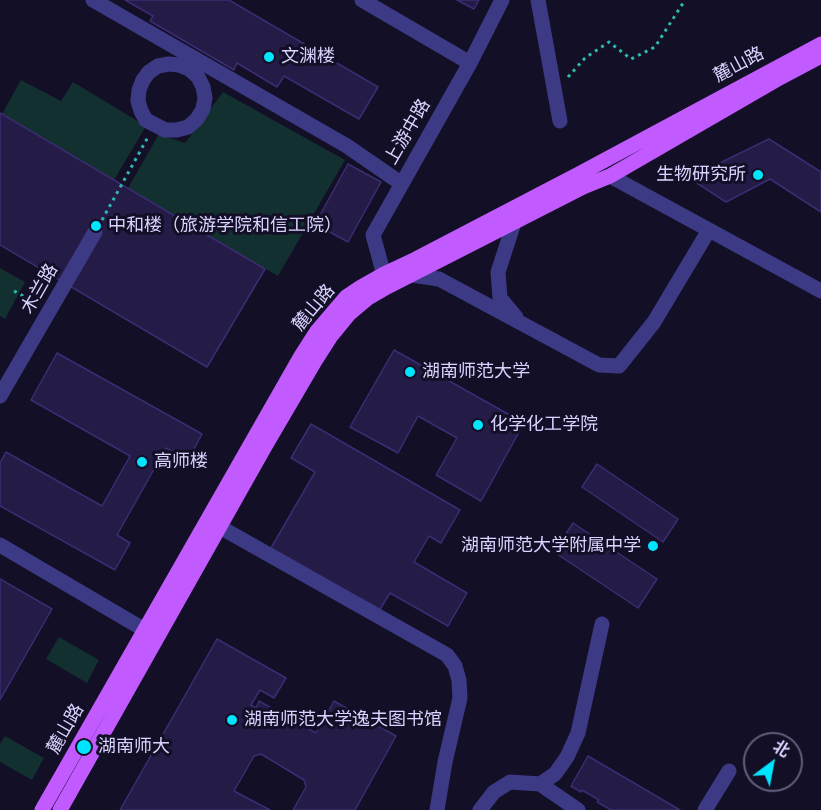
<!DOCTYPE html>
<html>
<head>
<meta charset="utf-8">
<style>
	body { margin:0 }
	#map { position:relative; width:821px; height:810px; overflow:hidden; background:#130f26; font-family:Manrope,"Noto Sans SC",sans-serif }
	canvas { display:block }
	.north { position:absolute; left:743px; top:732px; width:60px; height:60px; box-sizing:border-box; background:#130f26; border:2px solid #625e7d; border-radius:50%; rotate:32deg; font-size:16px; font-weight:700; line-height:24px; text-align:center; color:#d9d4ff }
	.north::after { content:''; display:block; margin:auto; width:21px; height:27px; background:#00e5ff; clip-path:polygon(50% 0,100% 100%,50% 72%,0 100%) }
</style>
</head>
<body>
<div id="map">
<canvas width="821" height="810"></canvas>
<div class="north">北</div>
</div>
<script>
const ctx = document.querySelector('canvas').getContext('2d');
ctx.lineJoin = 'round';
function fill(path, color) { ctx.fillStyle = color; ctx.fill(path, 'evenodd'); }
const shape = rows => new Path2D(rows.map(r => 'M' + r).join(''));
function stroke(path, color, width, dash) { ctx.strokeStyle = color; ctx.lineWidth = width; ctx.lineCap = dash ? 'butt' : 'round'; ctx.setLineDash(dash || []); ctx.stroke(path); }
function label(font, color, halo, rows, align = 'center') {
  ctx.font = font + ' Manrope,"Noto Sans SC",sans-serif'; ctx.lineWidth = 6; ctx.setLineDash([]); ctx.textBaseline = 'middle'; ctx.strokeStyle = halo; ctx.fillStyle = color; for (const [text, x, y, turn = 0] of rows) {
    ctx.save(); ctx.translate(x, y); ctx.rotate((+turn || 0) * Math.PI / 180); ctx.textAlign = isNaN(turn) ? turn : align; if (halo) ctx.strokeText(text, 0, 0); ctx.fillText(text, 0, 0); ctx.restore();
  }
}
fill(shape([
	[21,80,61,101,73,82,146,126,114,180,2,114],
	[223,92,345,160,278,276,128,188,159,134,185,143],
	[0,268,25,282,5,319,0,316],
	[59,637,99,660,87,683,46,659],
	[5,736,44,758,32,780,0,762,0,744]
]), '#12302f');
const building = shape([
	[125,0,229,0,378,87,359,119,284,76,277,87,237,63,234,70,150,21,153,16,125,0],
	[457,0,479,0,474,9,457,0],
	[0,113,265,269,207,367,0,245,0,113],
	[769,139,821,172,821,212,770,179,726,202,689,178,769,139],
	[348,164,381,182,348,242,315,224,348,164],
	[394,350,524,423,481,501,436,475,457,438,418,416,398,453,350,427,394,350],
	[57,353,202,434,188,460,166,448,117,535,130,543,115,570,0,506,0,463,6,452,102,506,130,456,31,400,57,353],
	[311,424,460,510,441,543,429,536,414,562,467,593,448,626,390,593,379,611,271,548,315,472,291,458,311,424],
	[597,464,678,519,663,542,582,487,597,464],
	[573,523,657,579,638,608,554,552,573,523],
	[0,579,52,609,0,700,0,579],
	[217,639,286,678,274,698,260,690,251,705,256,708,259,701,316,733,334,701,396,736,355,810,293,810,306,787,304,780,261,754,254,756,234,791,270,810,120,810,217,639],
	[588,756,680,810,611,810,597,802,599,800,582,790,581,792,571,786,588,756]
]);
fill(building, '#241b47');
stroke(building, '#3b2d73', 1.5);
stroke(shape([
	[568,77,585,58,609,42,631,59,655,47,685,0],
	[102,220,148,137],
	[14,291,38,304]
]), '#2fb8b0', 3, [3, 4.5]);
stroke(shape([
	[93,0,347,146,402,184],
	[362,0,470,63],
	[538,0,560,121],
	[169,64,179,65,189,69,198,77,203,87,205,98,203,109,197,119,188,127,177,130,165,130,146,120,141,111,138,101,139,90,143,80,149,72,158,66,169,64],
	[610,176,821,291],
	[514,223,498,272,500,298,516,317],
	[412,275,439,279,599,365,619,366,654,322,709,230],
	[387,286,373,235,470,63,502,0],
	[0,396,95,232],
	[218,526,440,651,447,655,455,666,459,680,460,698,445,762,437,810],
	[0,545,155,636],
	[540,784,578,810],
	[480,810,494,792,510,782,540,784,555,774,567,757,578,733,602,624],
	[705,810,729,771]
]), '#3d3a85', 15);
stroke(shape([
	[42,810,301,356,317,331,346,297,361,287,384,274,416,259,579,174,821,44],
	[60,810,264,448,315,361,331,336,349,314,368,298,387,287,583,187,610,176,776,80,821,56]
]), '#c25bff', 15);
for (const [x, y, r, color] of [
	[269,57,6,"#00e5ff"],
	[758,175,6,"#00e5ff"],
	[96,226,6,"#00e5ff"],
	[410,372,6,"#00e5ff"],
	[478,425,6,"#00e5ff"],
	[142,462,6,"#00e5ff"],
	[653,546,6,"#00e5ff"],
	[232,720,6,"#00e5ff"],
	[84,747,8,"#00e5ff"]
]) { const dot = new Path2D(); dot.arc(x, y, r, 0, 2 * Math.PI); ctx.fillStyle = color; ctx.fill(dot); stroke(dot, '#130f26', 2); }
label('18px', '#d9d4ff', '#130f26', [
	["文渊楼",281,57],
	["生物研究所",746,175,"right"],
	["中和楼（旅游学院和信工院）",108,226],
	["湖南师范大学",422,372],
	["化学化工学院",490,425],
	["高师楼",154,462],
	["湖南师范大学附属中学",641,546,"right"],
	["湖南师范大学逸夫图书馆",244,720],
	["湖南师大",98,747]
], 'left');
label('18px', '#d9d4ff', '#130f26', [
	["麓山路",739,65,-28],
	["上游中路",408,132,-60],
	["木兰路",40,289,-60],
	["麓山路",314,308,-50],
	["麓山路",66,729,-60]
]);
</script>
</body>
</html>
